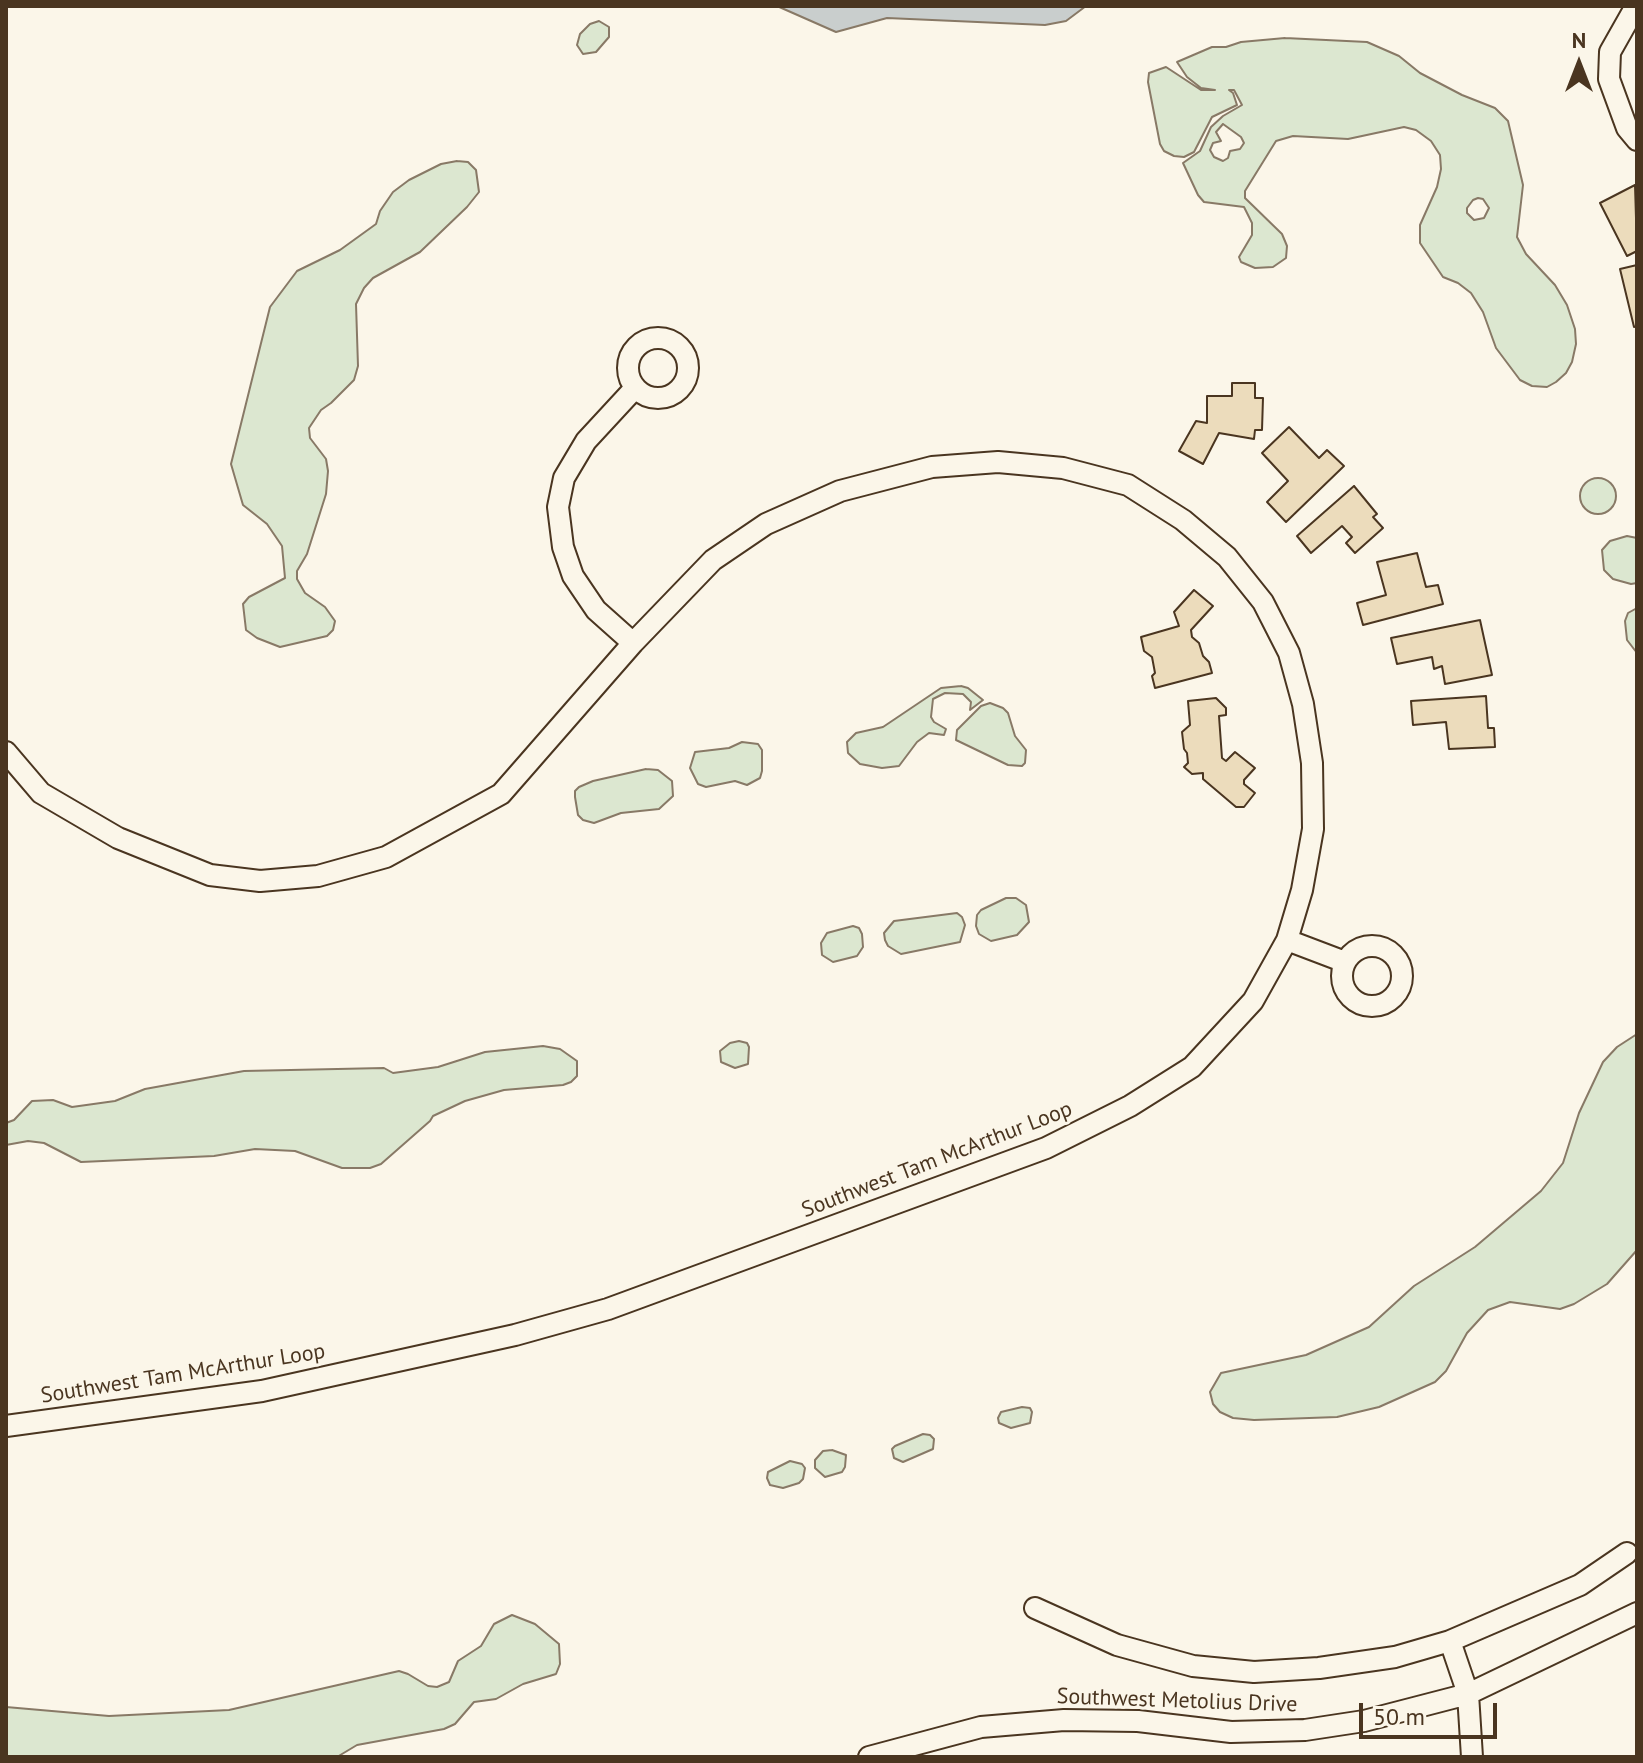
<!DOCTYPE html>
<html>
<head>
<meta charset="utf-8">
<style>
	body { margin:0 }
	#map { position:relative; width:1643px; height:1763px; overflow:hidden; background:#fbf6e9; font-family:"PT Sans",sans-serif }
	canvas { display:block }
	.frame { position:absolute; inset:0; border:8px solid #4a3520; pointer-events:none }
	.north { position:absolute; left:1539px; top:24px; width:80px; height:80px; -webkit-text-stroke:6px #fbf6e9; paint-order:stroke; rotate:0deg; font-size:22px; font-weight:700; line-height:32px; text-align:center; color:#4a3520 }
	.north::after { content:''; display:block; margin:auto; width:28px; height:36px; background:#4a3520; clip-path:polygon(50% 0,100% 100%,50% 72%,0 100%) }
	.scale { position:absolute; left:1359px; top:1703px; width:138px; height:36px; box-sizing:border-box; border:4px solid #4a3520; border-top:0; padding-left:10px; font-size:24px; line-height:28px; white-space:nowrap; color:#4a3520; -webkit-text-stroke:6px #fbf6e9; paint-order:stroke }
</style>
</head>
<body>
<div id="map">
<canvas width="1643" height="1763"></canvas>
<div class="frame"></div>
<div class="north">N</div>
<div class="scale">50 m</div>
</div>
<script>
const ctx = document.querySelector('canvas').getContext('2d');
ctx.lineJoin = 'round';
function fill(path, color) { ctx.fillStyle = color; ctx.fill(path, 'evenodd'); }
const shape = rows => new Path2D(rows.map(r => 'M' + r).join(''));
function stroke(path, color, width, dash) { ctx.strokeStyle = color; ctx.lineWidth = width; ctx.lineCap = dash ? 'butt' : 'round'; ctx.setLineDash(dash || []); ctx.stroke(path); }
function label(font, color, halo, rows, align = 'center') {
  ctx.font = font + ' "PT Sans",sans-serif'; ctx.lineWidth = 6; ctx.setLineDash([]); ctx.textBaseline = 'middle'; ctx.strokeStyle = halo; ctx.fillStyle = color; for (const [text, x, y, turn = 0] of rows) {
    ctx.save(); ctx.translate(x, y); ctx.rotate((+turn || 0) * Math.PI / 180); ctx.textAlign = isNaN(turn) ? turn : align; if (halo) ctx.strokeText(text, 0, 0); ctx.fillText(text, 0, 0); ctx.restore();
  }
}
const green = shape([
	[599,21,609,27,609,37,596,52,583,54,577,45,580,34,590,24,599,21],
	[1285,38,1367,42,1399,56,1420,73,1462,95,1495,108,1508,121,1523,185,1517,237,1526,254,1555,285,1567,305,1575,329,1576,344,1572,362,1566,373,1556,382,1547,387,1532,386,1520,380,1496,348,1483,312,1471,293,1458,283,1443,277,1420,243,1420,225,1437,187,1441,169,1440,155,1431,141,1416,130,1404,127,1348,139,1293,136,1276,141,1245,191,1245,198,1282,234,1287,246,1286,258,1273,267,1255,268,1241,262,1239,257,1252,235,1252,223,1244,207,1204,202,1198,195,1183,163,1200,151,1211,127,1223,116,1242,105,1234,90,1229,90,1233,93,1237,105,1212,117,1194,152,1184,157,1174,156,1164,151,1160,144,1148,82,1149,73,1166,67,1201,90,1215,90,1201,88,1187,77,1177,62,1212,47,1226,47,1241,42,1285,38],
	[1223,124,1241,137,1244,143,1240,149,1230,151,1228,158,1223,161,1214,157,1210,150,1213,143,1221,141,1216,132,1223,124],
	[1478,198,1483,199,1489,208,1484,218,1474,220,1467,213,1467,208,1473,200,1478,198],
	[457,161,468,162,476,170,479,192,467,207,420,252,373,278,364,288,356,304,358,366,354,380,331,403,321,410,309,428,310,438,326,459,328,471,326,494,307,554,297,571,297,579,305,593,325,607,335,621,333,630,327,636,280,647,257,638,246,630,243,604,249,597,285,578,282,546,267,524,243,505,231,464,270,307,297,271,340,250,376,224,380,211,393,192,409,180,441,164,457,161],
	'1580 496a18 18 0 1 1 36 0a18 18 0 1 1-36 0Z',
	[1627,536,1637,538,1637,583,1631,584,1613,579,1604,570,1602,550,1610,541,1627,536],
	[1637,608,1637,653,1627,640,1625,621,1628,613,1637,608],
	[961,686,968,688,983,700,970,710,971,702,963,694,945,693,933,699,931,717,934,722,946,729,944,735,929,733,917,742,899,766,882,768,860,764,848,753,847,742,856,733,883,727,941,688,961,686],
	[990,703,1003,708,1008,713,1015,736,1026,750,1025,763,1022,766,1008,765,956,740,957,730,981,706,990,703],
	[742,742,758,744,762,750,762,771,760,778,747,785,735,781,706,787,698,784,690,768,695,752,729,748,742,742],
	[646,769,658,770,672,781,673,796,659,809,621,813,594,823,583,820,578,815,575,797,575,791,579,787,593,781,646,769],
	[1006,898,1016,898,1026,905,1029,922,1017,935,991,941,979,934,976,926,977,915,981,910,1006,898],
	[957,913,962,917,965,925,960,942,901,954,888,946,885,940,884,933,894,921,957,913],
	[853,926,859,928,862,934,863,947,857,956,833,962,822,955,821,943,827,933,853,926],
	[1637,1034,1637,1250,1607,1284,1574,1304,1560,1309,1510,1302,1488,1310,1467,1333,1446,1371,1435,1382,1379,1407,1337,1417,1254,1420,1233,1418,1220,1412,1213,1404,1210,1392,1221,1373,1306,1355,1369,1327,1414,1286,1475,1247,1541,1191,1563,1163,1579,1113,1603,1062,1617,1047,1637,1034],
	[739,1041,747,1043,749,1047,748,1064,735,1068,721,1062,720,1051,730,1043,739,1041],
	[543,1046,560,1049,577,1061,577,1076,571,1082,563,1085,504,1090,465,1101,433,1116,430,1121,381,1164,370,1168,342,1168,295,1151,255,1149,214,1156,81,1162,44,1143,28,1141,6,1145,6,1123,14,1120,32,1101,53,1100,72,1107,115,1101,145,1089,244,1071,384,1068,393,1073,438,1067,485,1052,543,1046],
	[1022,1407,1030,1408,1032,1412,1030,1423,1011,1428,999,1423,998,1418,1001,1412,1022,1407],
	[923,1434,930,1435,934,1439,933,1449,903,1462,894,1458,892,1449,895,1446,923,1434],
	[832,1450,846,1455,845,1467,842,1472,825,1477,815,1468,815,1460,823,1451,832,1450],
	[790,1461,802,1464,805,1468,803,1479,799,1483,783,1488,770,1485,767,1478,768,1472,790,1461],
	[512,1615,535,1624,559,1644,560,1664,556,1674,523,1684,496,1699,474,1702,455,1724,444,1729,357,1745,337,1757,6,1757,6,1707,109,1716,229,1710,399,1671,408,1674,428,1686,437,1687,449,1682,458,1661,481,1646,494,1624,512,1615]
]);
fill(green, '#dce7d0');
stroke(green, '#887966', 2);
const water = shape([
	[777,6,1086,6,1066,21,1045,25,887,18,836,32,777,6]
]);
fill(water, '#c9cecd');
stroke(water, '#887966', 2);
const building = shape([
	[1635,185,1637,251,1627,256,1600,203,1635,185],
	[1637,265,1637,326,1634,327,1620,269,1637,265],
	[1232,383,1255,383,1255,398,1263,398,1262,430,1255,430,1254,439,1219,433,1203,464,1179,451,1196,421,1207,423,1207,396,1232,396,1232,383],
	[1289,427,1319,458,1327,450,1344,466,1286,522,1267,502,1288,481,1262,453,1289,427],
	[1354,486,1377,514,1373,517,1383,528,1355,553,1346,543,1352,537,1342,526,1311,553,1297,536,1354,486],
	[1417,553,1426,587,1438,585,1443,604,1363,625,1357,603,1386,595,1377,562,1417,553],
	[1194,590,1213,606,1191,630,1192,637,1199,643,1203,656,1209,662,1212,673,1155,688,1152,676,1155,673,1152,657,1144,651,1141,637,1179,626,1174,612,1194,590],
	[1480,620,1492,675,1445,684,1442,666,1434,669,1432,657,1397,664,1391,638,1480,620],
	[1486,696,1488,728,1494,728,1495,747,1449,749,1446,722,1413,725,1411,701,1486,696],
	[1216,698,1226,708,1226,715,1219,716,1222,758,1226,761,1235,752,1255,768,1244,780,1244,784,1255,793,1244,807,1236,807,1203,779,1203,773,1192,774,1184,767,1188,763,1187,753,1184,749,1182,732,1190,725,1188,701,1216,698]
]);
fill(building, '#ecdcbc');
stroke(building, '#4a3520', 2);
const minor = shape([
	[1636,6,1610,52,1609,79,1627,128,1637,140],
	'628 368a30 30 0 1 1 60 0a30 30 0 1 1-60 0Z',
	[633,643,596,610,573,576,563,547,558,507,564,478,586,441,635,388],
	[6,752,41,793,118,838,210,875,260,881,318,876,386,857,501,794,633,643,713,560,766,524,840,491,932,467,998,462,1063,468,1128,485,1183,520,1227,557,1263,602,1289,653,1303,704,1312,763,1313,829,1302,890,1287,940,1253,1001,1192,1067,1130,1106,1046,1148,608,1309,515,1335,262,1391,6,1426],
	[1287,940,1345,962],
	'1342 976a30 30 0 1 1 60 0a30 30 0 1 1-60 0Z',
	[1035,1608,1117,1645,1193,1666,1254,1672,1319,1668,1395,1657,1450,1641,1580,1585,1627,1553],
	[1450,1641,1468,1694,1472,1757],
	[869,1757,981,1727,1064,1720,1138,1721,1231,1732,1305,1730,1364,1721,1468,1694,1637,1613]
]);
stroke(minor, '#4a3520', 24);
stroke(minor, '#fbf6e9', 20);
label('22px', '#4a3520', '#fbf6e9', [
	["Southwest Tam McArthur Loop",937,1160,-21],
	["Southwest Tam McArthur Loop",183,1374,-9],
	["Southwest Metolius Drive",1177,1701,2]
]);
</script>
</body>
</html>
